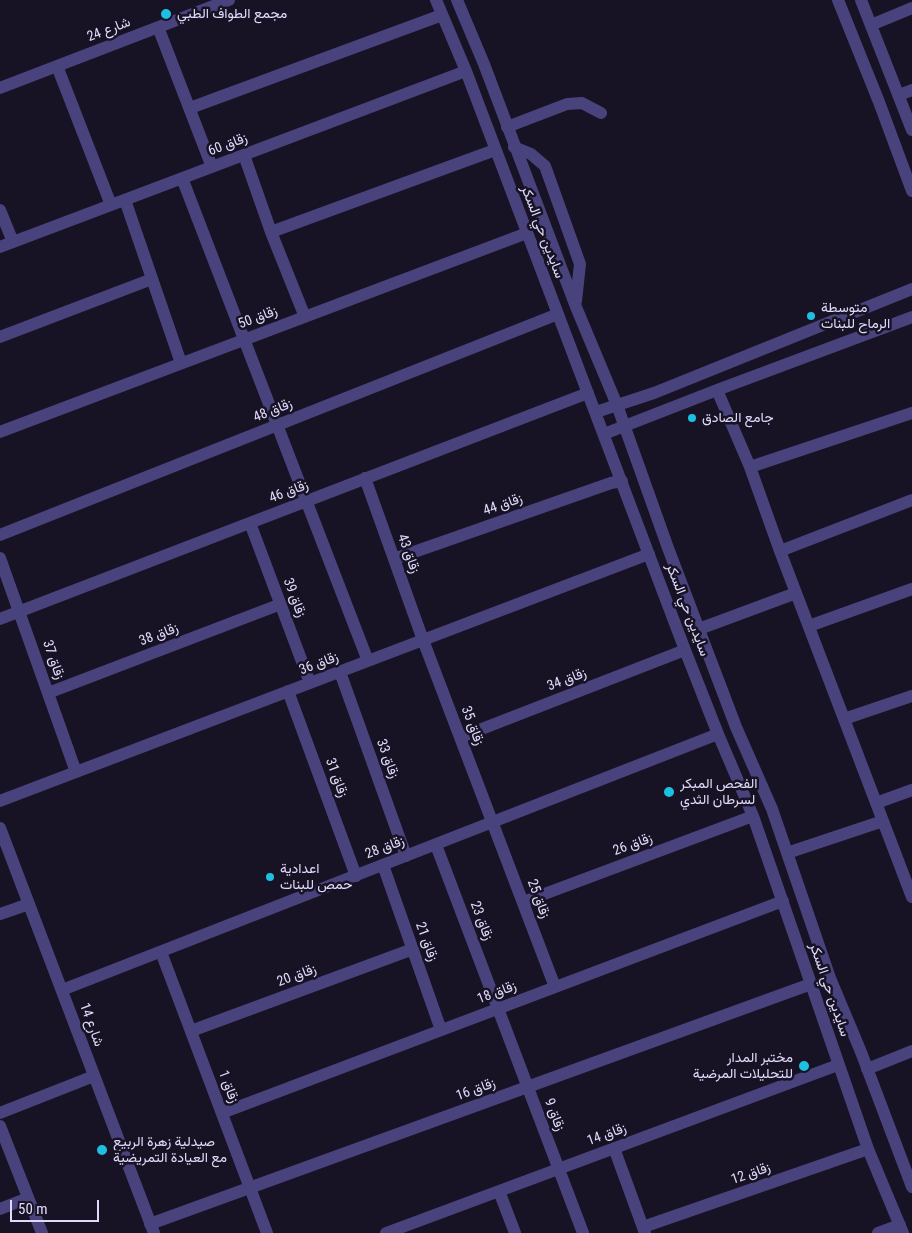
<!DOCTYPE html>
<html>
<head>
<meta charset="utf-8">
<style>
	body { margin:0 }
	#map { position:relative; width:912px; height:1233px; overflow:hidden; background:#171224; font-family:"Roboto Condensed",sans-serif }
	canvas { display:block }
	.scale { position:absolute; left:10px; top:1200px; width:89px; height:22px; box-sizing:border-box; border:2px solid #e0dafa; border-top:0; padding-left:6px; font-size:15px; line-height:18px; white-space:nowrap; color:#e0dafa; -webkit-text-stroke:4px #171224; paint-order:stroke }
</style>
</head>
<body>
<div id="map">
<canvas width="912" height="1233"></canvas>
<div class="scale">50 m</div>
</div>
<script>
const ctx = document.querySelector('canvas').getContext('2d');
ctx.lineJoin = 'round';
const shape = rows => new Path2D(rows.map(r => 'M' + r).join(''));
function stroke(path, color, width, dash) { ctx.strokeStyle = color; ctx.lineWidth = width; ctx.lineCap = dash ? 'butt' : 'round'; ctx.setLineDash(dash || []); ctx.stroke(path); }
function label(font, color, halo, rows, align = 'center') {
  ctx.font = font + ' "Roboto Condensed",Vazirmatn,sans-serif'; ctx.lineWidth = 5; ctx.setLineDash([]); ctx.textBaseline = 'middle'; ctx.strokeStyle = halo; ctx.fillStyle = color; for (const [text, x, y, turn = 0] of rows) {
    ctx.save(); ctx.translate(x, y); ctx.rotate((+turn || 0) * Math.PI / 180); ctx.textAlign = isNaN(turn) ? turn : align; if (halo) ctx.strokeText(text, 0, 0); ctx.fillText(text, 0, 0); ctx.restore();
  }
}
stroke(shape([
	[436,0,466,71,685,650,718,734,753,816,868,1149,903,1233],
	[457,0,484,64,576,307,617,405,668,548,736,727,772,809,830,978,861,1052,912,1187],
	[838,0,879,102,912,191],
	[861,0,912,130],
	[871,25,912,8],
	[158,27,212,167],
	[57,66,111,205],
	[0,88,229,0],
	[899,95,912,90],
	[190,108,442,15],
	[507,127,567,104,582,103,601,113],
	[514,147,531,154,545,166,580,264,576,301],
	[244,155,271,232,305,317],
	[182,178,368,661],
	[125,200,181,363],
	[0,210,13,242],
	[271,232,495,150],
	[0,247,466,71],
	[0,337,152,279],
	[717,390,750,467,780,551,912,897],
	[596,412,654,393,912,289],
	[0,432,527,233],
	[604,434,717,390,912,317],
	[750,467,912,413],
	[365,478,423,640,555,987],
	[250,523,310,683],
	[0,535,558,314],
	[780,551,912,500],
	[0,558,76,772],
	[394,559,611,483,622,481],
	[0,619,588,393],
	[809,626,912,589],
	[699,629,796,593],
	[340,672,406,856],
	[288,691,356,876],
	[48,693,281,604],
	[844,719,912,696],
	[461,737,685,650],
	[0,801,649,554],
	[876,803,912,790],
	[0,828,154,1233],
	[436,845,583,1233],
	[787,853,883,821],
	[383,865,441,1030],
	[523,902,753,816],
	[0,914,29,904],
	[161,952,267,1233],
	[62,990,718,734],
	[191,1031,413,949],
	[867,1069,912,1051],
	[0,1113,94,1076],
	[222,1113,783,901],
	[0,1126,42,1233],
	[614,1148,645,1233],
	[499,1191,515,1233],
	[0,1209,28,1198],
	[150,1224,811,984],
	[643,1227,868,1149],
	[386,1233,838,1065],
	[878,1233,900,1225]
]), '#49437d', 12);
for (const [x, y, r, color] of [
	[166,14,6,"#1ec0e2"],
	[811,316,5,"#1ec0e2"],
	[692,418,5,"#1ec0e2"],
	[669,792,6,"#1ec0e2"],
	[270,877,5,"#1ec0e2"],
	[804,1066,6,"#1ec0e2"],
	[102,1150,6,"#1ec0e2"]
]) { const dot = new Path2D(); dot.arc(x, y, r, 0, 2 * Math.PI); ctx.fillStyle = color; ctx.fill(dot); stroke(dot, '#171224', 2); }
label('14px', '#e0dafa', '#171224', [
	["مجمع الطواف الطبي",177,14],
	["متوسطة",821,308],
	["الرماح للبنات",821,324],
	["جامع الصادق",702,418],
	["الفحص المبكر",680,784],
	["لسرطان الثدي",680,800],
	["اعدادية",280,869],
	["حمص للبنات",280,885],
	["مختبر المدار",793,1058,"right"],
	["للتحليلات المرضية",793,1074,"right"],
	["صيدلية زهرة الربيع",113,1142],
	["مع العيادة التمريضية",113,1158]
], 'left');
label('14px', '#e0dafa', '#171224', [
	["شارع 24",109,30,-21],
	["زقاق 60",228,145,-21],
	["سايدين حي السكر",542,232,69],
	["زقاق 50",258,318,-21],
	["زقاق 48",273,411,-22],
	["زقاق 46",289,492,-21],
	["زقاق 44",503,505,-19],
	["زقاق 43",408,554,70],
	["زقاق 39",294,598,69],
	["سايدين حي السكر",687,610,69],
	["زقاق 38",159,635,-21],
	["زقاق 37",53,660,71],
	["زقاق 36",319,664,-21],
	["زقاق 34",567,680,-21],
	["زقاق 35",472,726,69],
	["زقاق 33",387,759,70],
	["زقاق 31",336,778,70],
	["زقاق 26",633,845,-20],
	["زقاق 28",385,848,-21],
	["زقاق 25",538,899,69],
	["زقاق 23",481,921,69],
	["زقاق 21",426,942,70],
	["زقاق 20",297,976,-20],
	["سايدين حي السكر",829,990,71],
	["زقاق 18",497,993,-21],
	["شارع 14",91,1025,70],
	["زقاق 1",228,1087,69],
	["زقاق 16",476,1090,-20],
	["زقاق 9",554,1115,69],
	["زقاق 14",607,1135,-20],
	["زقاق 12",751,1174,-19]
]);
</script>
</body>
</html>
